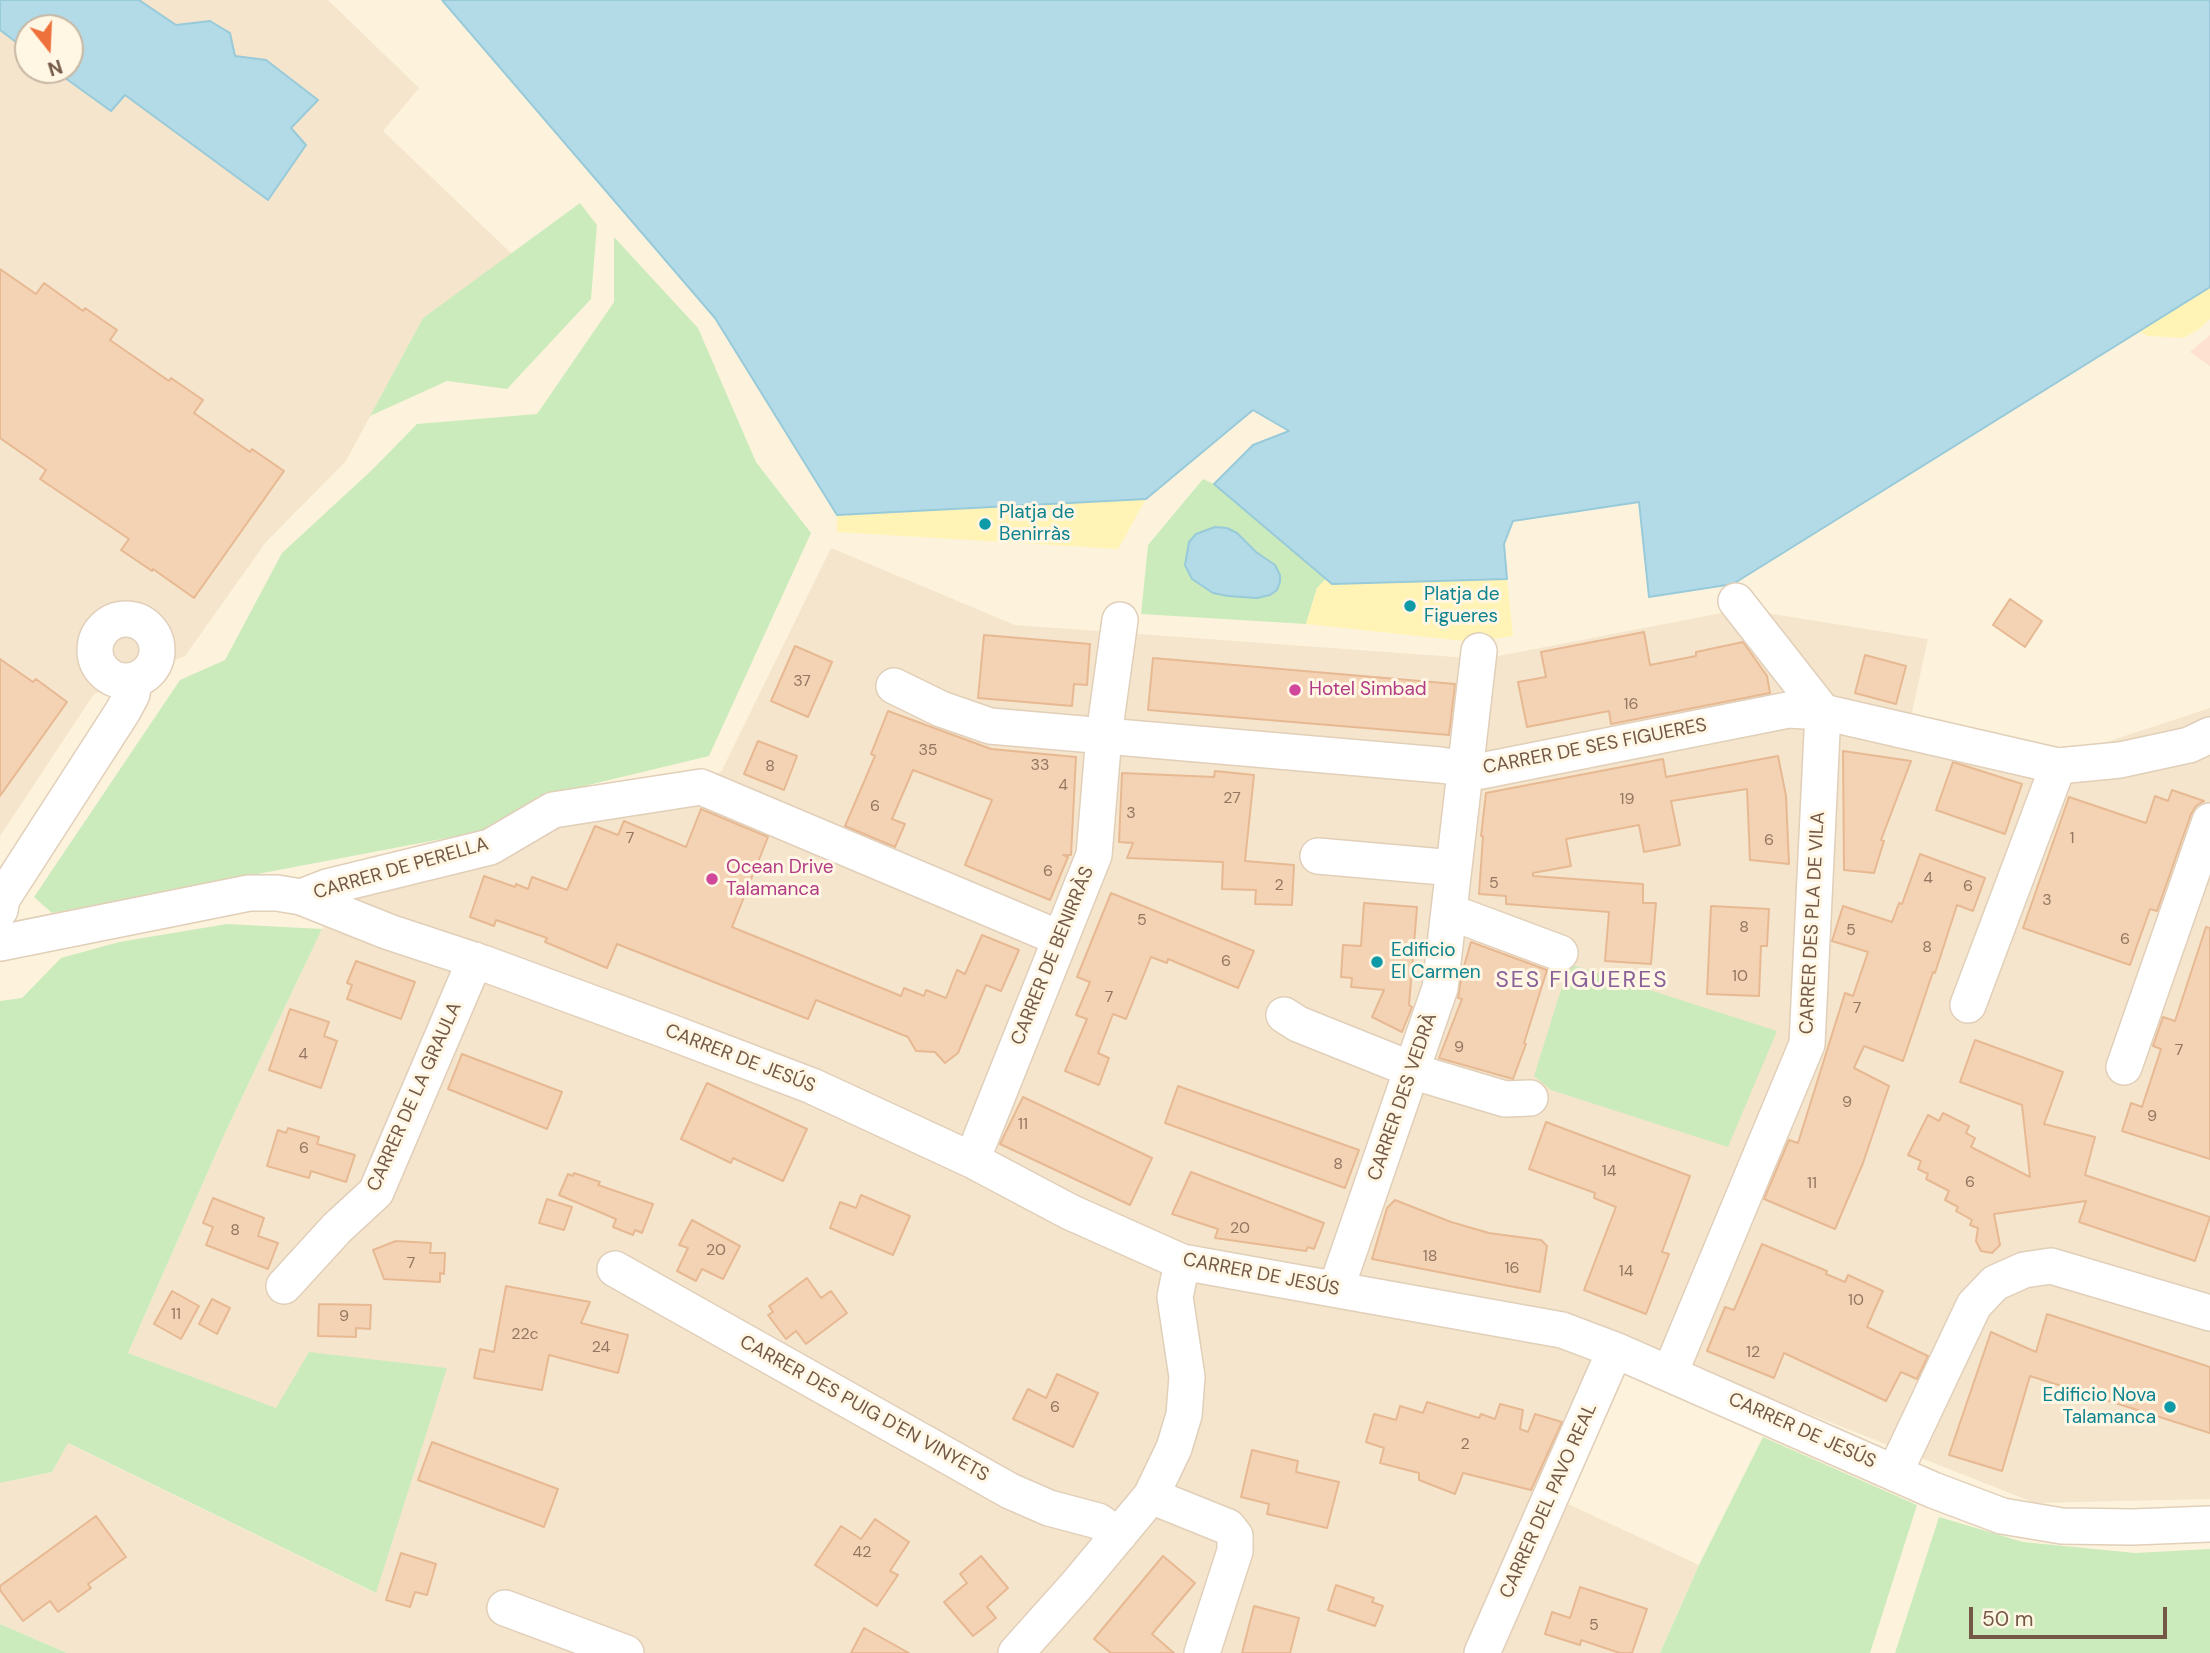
<!DOCTYPE html>
<html>
<head>
<meta charset="utf-8">
<style>
	body { margin:0 }
	#map { position:relative; width:2210px; height:1653px; overflow:hidden; background:#fdf3dd; font-family:"DM Sans",sans-serif }
	canvas { display:block }
	.north { position:absolute; left:14px; top:14px; width:70px; height:70px; box-sizing:border-box; background:#fff6e4; border:2px solid #c7b7a4; border-radius:50%; rotate:162deg; font-size:19px; font-weight:700; line-height:28px; text-align:center; color:#735945 }
	.north::after { content:''; display:block; margin:auto; width:24px; height:32px; background:#ee703b; clip-path:polygon(50% 0,100% 100%,50% 72%,0 100%) }
	.scale { position:absolute; left:1969px; top:1607px; width:198px; height:32px; box-sizing:border-box; border:4px solid #735945; border-top:0; padding-left:9px; font-size:21px; line-height:24px; white-space:nowrap; color:#735945; -webkit-text-stroke:5px #fff6e4; paint-order:stroke }
</style>
</head>
<body>
<div id="map">
<canvas width="2210" height="1653"></canvas>
<div class="north">N</div>
<div class="scale">50 m</div>
</div>
<script>
const ctx = document.querySelector('canvas').getContext('2d');
ctx.lineJoin = 'round';
function fill(path, color) { ctx.fillStyle = color; ctx.fill(path, 'evenodd'); }
const shape = rows => new Path2D(rows.map(r => 'M' + r).join(''));
function stroke(path, color, width, dash) { ctx.strokeStyle = color; ctx.lineWidth = width; ctx.lineCap = dash ? 'butt' : 'round'; ctx.setLineDash(dash || []); ctx.stroke(path); }
function label(font, color, halo, rows, align = 'center') {
  ctx.font = font + ' "DM Sans",sans-serif'; ctx.lineWidth = 6; ctx.setLineDash([]); ctx.textBaseline = 'middle'; ctx.strokeStyle = halo; ctx.fillStyle = color; for (const [text, x, y, turn = 0] of rows) {
    ctx.save(); ctx.translate(x, y); ctx.rotate((+turn || 0) * Math.PI / 180); ctx.textAlign = isNaN(turn) ? turn : align; if (halo) ctx.strokeText(text, 0, 0); ctx.fillText(text, 0, 0); ctx.restore();
  }
}
fill(shape([
	[0,0,328,0,419,88,383,131,512,254,423,318,346,461,266,542,185,656,94,694,0,836],
	[28,28,70,28,70,70,28,70],
	[831,548,1015,625,1483,659,1742,609,1928,639,1911,717,2079,751,2210,708,2210,1499,2035,1503,1784,1404,1625,1374,1568,1504,1699,1565,1660,1653,67,1653,0,1624,0,1483,52,1472,67,1443,375,1593,276,1409,128,1353,225,1133,322,929,353,891,559,820,721,772]
]), '#f5e5cc');
fill(shape([
	[2210,335,2210,366,2190,352]
]), '#fee1d0');
fill(shape([
	[580,203,597,225,591,299,507,389,447,381,370,416,423,318],
	[614,237,698,328,756,462,811,533,709,756,539,797,484,831,52,913,34,897,180,680,225,660,282,553,372,470,417,424,537,414,614,302],
	[1203,479,1214,484,1326,579,1317,588,1306,624,1141,614,1148,545],
	[227,924,322,929,225,1133,128,1353,276,1408,309,1352,447,1368,376,1593,68,1443,52,1472,0,1483,0,1001,22,998,61,958,119,942],
	[1569,964,1777,1031,1728,1147,1551,1090,1534,1076],
	[1763,1437,1917,1505,1870,1653,1660,1653,1699,1565],
	[1939,1517,2023,1542,2135,1553,2210,1549,2210,1653,1895,1653],
	[0,1624,67,1653,0,1653]
]), '#ccebbc');
fill(shape([
	[2210,287,2210,319,2198,330,2183,338,2148,336,2138,331],
	[1146,499,1118,549,837,532,837,515],
	[1326,579,1332,584,1507,579,1513,636,1474,642,1306,624,1317,588]
]), '#fff4b6');
const water = shape([
	[0,0,139,0,176,25,210,21,230,33,235,56,266,60,318,100,291,128,306,145,268,200,125,95,111,111,54,70,70,70,70,28,28,28,28,51,0,30,0,0],
	[442,0,2210,0,2210,287,1733,584,1649,597,1639,502,1513,521,1504,544,1507,579,1332,584,1214,484,1253,445,1289,431,1253,410,1146,499,837,515,715,318,442,0],
	[1215,527,1227,528,1237,533,1256,552,1275,565,1280,575,1280,582,1277,590,1270,595,1257,598,1228,596,1213,593,1192,579,1185,565,1189,542,1196,534,1215,527]
]);
fill(water, '#b2dbe7');
stroke(water, '#98cad9', 2);
const building = shape([
	[0,269,36,294,44,283,83,311,85,308,117,330,110,340,169,381,171,378,203,400,194,413,250,452,252,449,284,471,194,598,153,569,152,571,121,550,129,539,40,479,46,470,0,438,0,269],
	[2010,599,2042,621,2025,647,1993,625,2010,599],
	[1644,632,1650,665,1696,656,1696,652,1743,642,1767,676,1770,693,1611,724,1609,711,1527,727,1518,682,1546,677,1541,652,1644,632],
	[984,635,1090,644,1087,685,1074,684,1072,706,978,698,984,635],
	[795,646,832,662,808,717,771,701,795,646],
	[1865,655,1906,666,1896,704,1855,693,1865,655],
	[1153,658,1455,684,1449,735,1148,710,1153,658],
	[0,659,33,682,36,679,67,702,0,796,0,659],
	[888,711,991,749,1076,757,1071,855,1063,855,1068,857,1050,900,965,865,992,800,913,770,892,819,905,824,895,847,845,826,875,756,871,754,888,711],
	[758,741,797,756,784,790,744,774,758,741],
	[1843,751,1911,761,1881,840,1884,841,1874,873,1844,870,1843,751],
	[1778,756,1786,796,1789,864,1750,860,1747,789,1671,801,1680,845,1644,852,1639,825,1566,839,1571,866,1533,873,1533,876,1643,884,1643,903,1656,903,1651,964,1605,961,1609,912,1506,904,1506,896,1479,894,1483,836,1481,836,1486,793,1663,759,1666,777,1778,756],
	[1953,762,2022,784,2005,834,1936,810,1953,762],
	[1215,771,1254,775,1245,861,1294,865,1292,905,1255,904,1256,890,1222,889,1223,862,1127,858,1133,843,1119,842,1122,773,1214,777,1215,771],
	[2172,790,2204,801,2196,806,2191,814,2157,911,2150,909,2130,965,2023,928,2069,797,2146,823,2155,796,2168,801,2172,790],
	[701,809,768,837,732,927,901,996,904,988,924,996,926,990,946,998,957,970,965,974,982,935,1019,950,1001,991,986,985,958,1053,945,1063,935,1052,916,1051,908,1037,816,1000,808,1019,617,944,607,968,545,942,547,938,496,920,494,926,470,917,484,876,515,887,516,884,528,889,532,877,567,890,595,826,618,835,624,821,686,847,701,809],
	[1920,854,1985,878,1973,911,1957,905,1935,973,1933,972,1903,1061,1864,1046,1854,1068,1889,1086,1863,1163,1835,1229,1764,1199,1789,1140,1798,1143,1845,993,1853,996,1868,952,1832,941,1843,906,1892,922,1899,903,1902,904,1920,854],
	[1111,893,1254,951,1238,988,1168,959,1167,963,1151,957,1126,1019,1113,1014,1098,1053,1109,1058,1099,1085,1065,1071,1087,1019,1076,1015,1090,982,1077,977,1111,893],
	[1364,903,1417,907,1409,1005,1412,1007,1402,1032,1372,1017,1384,990,1351,987,1352,978,1341,977,1343,945,1361,946,1364,903],
	[1711,906,1769,909,1767,946,1761,946,1759,996,1707,994,1711,906],
	[2206,927,2210,928,2210,1159,2122,1131,2131,1103,2142,1107,2161,1049,2153,1046,2163,1017,2175,1021,2206,927],
	[1471,942,1547,970,1524,1043,1526,1044,1513,1079,1439,1058,1462,999,1458,998,1462,973,1471,942],
	[356,961,415,982,401,1019,347,999,352,985,347,983,356,961],
	[290,1009,329,1022,324,1036,337,1041,321,1088,269,1070,290,1009],
	[1975,1040,2063,1072,2044,1124,2095,1137,2085,1175,2210,1217,2195,1261,2079,1222,2086,1201,1994,1214,2000,1245,1992,1253,1981,1251,1976,1241,1978,1228,1970,1225,1972,1220,1956,1211,1958,1207,1945,1200,1949,1191,1926,1179,1928,1174,1918,1169,1921,1161,1908,1155,1928,1115,1939,1121,1943,1113,1969,1126,1966,1133,1975,1138,1971,1147,2030,1177,2022,1105,1960,1082,1975,1040],
	[462,1054,562,1092,547,1129,448,1089,462,1054],
	[707,1083,807,1129,783,1181,733,1158,731,1163,681,1139,707,1083],
	[1178,1086,1359,1150,1345,1188,1165,1123,1178,1086],
	[1023,1097,1152,1158,1130,1205,1000,1144,1023,1097],
	[1546,1122,1690,1176,1662,1252,1669,1254,1646,1314,1584,1290,1616,1207,1594,1198,1595,1193,1529,1169,1546,1122],
	[288,1128,319,1137,317,1144,355,1155,346,1182,311,1171,309,1178,267,1166,278,1130,286,1133,288,1128],
	[1191,1172,1324,1223,1314,1249,1308,1247,1306,1251,1215,1238,1218,1229,1172,1214,1191,1172],
	[574,1173,600,1182,598,1185,653,1204,642,1233,635,1230,633,1235,613,1227,616,1219,559,1195,568,1174,573,1176,574,1173],
	[861,1195,910,1216,893,1255,830,1228,840,1202,856,1208,861,1195],
	[213,1198,264,1218,258,1236,278,1243,268,1269,206,1245,213,1227,203,1223,213,1198],
	[547,1199,572,1207,564,1230,539,1223,547,1199],
	[1395,1200,1451,1222,1489,1233,1541,1240,1547,1246,1540,1292,1372,1259,1387,1208,1395,1200],
	[692,1220,740,1246,723,1279,702,1269,696,1281,677,1271,688,1248,679,1245,692,1220],
	[396,1241,431,1243,430,1253,445,1253,444,1274,440,1273,440,1282,384,1279,373,1250,396,1241],
	[1762,1244,1827,1271,1826,1274,1845,1282,1848,1275,1883,1291,1867,1327,1928,1356,1917,1379,1901,1372,1886,1401,1784,1353,1774,1378,1707,1351,1725,1307,1734,1310,1762,1244],
	[807,1278,821,1298,831,1291,847,1313,806,1344,796,1331,786,1339,768,1315,773,1312,769,1306,807,1278],
	[506,1286,590,1302,581,1323,628,1335,618,1373,549,1355,542,1390,474,1378,480,1349,494,1352,506,1286],
	[172,1291,199,1306,181,1339,154,1324,172,1291],
	[212,1299,230,1308,217,1334,199,1324,212,1299],
	[319,1304,371,1305,370,1329,356,1328,356,1337,318,1336,319,1304],
	[2047,1314,2210,1367,2210,1433,2030,1376,2002,1471,1949,1455,1991,1332,2036,1352,2047,1314],
	[1057,1374,1098,1393,1073,1447,1013,1419,1028,1389,1046,1398,1057,1374],
	[1427,1402,1479,1418,1481,1414,1495,1419,1500,1404,1523,1410,1520,1429,1528,1432,1535,1414,1562,1422,1531,1490,1463,1473,1455,1494,1419,1480,1419,1473,1380,1463,1384,1448,1366,1442,1374,1414,1396,1420,1400,1406,1423,1413,1427,1402],
	[432,1442,558,1489,544,1527,418,1480,432,1442],
	[1252,1450,1298,1461,1296,1472,1339,1482,1327,1528,1267,1514,1269,1504,1241,1497,1252,1450],
	[96,1516,126,1557,88,1584,91,1588,58,1612,50,1601,23,1621,0,1590,0,1586,96,1516],
	[875,1519,909,1542,890,1571,898,1575,877,1606,815,1565,841,1526,861,1539,875,1519],
	[401,1553,436,1564,427,1595,415,1592,410,1607,386,1600,401,1553],
	[981,1556,1008,1588,987,1607,996,1618,973,1636,944,1602,967,1583,960,1574,981,1556],
	[1163,1556,1195,1583,1152,1634,1174,1653,1111,1653,1094,1639,1163,1556],
	[1336,1585,1374,1598,1372,1602,1383,1606,1375,1626,1328,1610,1336,1585],
	[1580,1587,1647,1609,1632,1653,1620,1653,1581,1640,1580,1645,1545,1634,1552,1612,1570,1618,1580,1587],
	[1254,1606,1299,1618,1290,1653,1242,1653,1254,1606],
	[864,1628,909,1653,851,1653,864,1628]
]);
fill(building, '#f4d2b4');
stroke(building, '#e7b993', 2);
const minor = shape([
	'95 650a31 31 0 1 1 62 0a31 31 0 1 1-62 0Z',
	[894,686,941,709,990,726,1440,765,1481,771,1788,710,1823,712,2058,766,2120,760,2189,745,2210,735],
	[1318,856,1454,868],
	[301,897,327,887,490,847,553,810,701,787,1059,938],
	[0,910,2,899,123,711,132,694,134,680],
	[1450,912,1560,953],
	[0,943,249,893,277,893,301,897,389,932,483,963,665,1030,812,1086,972,1160,1070,1212,1182,1262,1562,1330,1615,1350,1933,1490,2002,1516,2062,1526,2133,1527,2210,1524],
	[1968,1005,2058,766],
	[1284,1015,1298,1024,1428,1076,1505,1099,1530,1098],
	[2124,1067,2210,821],
	[972,1160,1094,855,1104,735,1120,620],
	[615,1269,1010,1491,1049,1508,1098,1521,1119,1535],
	[284,1286,337,1228,376,1192,475,960],
	[1336,1289,1440,988,1479,651],
	[1670,1373,1807,1044,1823,712,1736,601],
	[1895,1472,1974,1305,1995,1283,2024,1270,2051,1266,2210,1313],
	[1151,1496,1228,1527,1235,1536,1235,1551,1202,1653],
	[505,1608,626,1653],
	[1016,1653,1076,1586,1151,1496,1174,1448,1184,1415,1187,1377,1175,1297,1182,1262],
	[1482,1653,1615,1350]
]);
stroke(minor, '#e1cfb9', 38);
stroke(minor, '#fff', 35);
for (const [x, y, r, color] of [
	[985,524,7,"#0f9aa8"],
	[1410,606,7,"#0f9aa8"],
	[1295,690,7,"#d1479c"],
	[712,879,7,"#d1479c"],
	[1377,962,7,"#0f9aa8"],
	[2170,1407,7,"#0f9aa8"]
]) { const dot = new Path2D(); dot.arc(x, y, r, 0, 2 * Math.PI); ctx.fillStyle = color; ctx.fill(dot); stroke(dot, '#fff6e4', 2.5); }
label('16px', '#937761', null, [
	["37",802,682],
	["16",1631,705],
	["35",928,751],
	["33",1040,766],
	["8",770,767],
	["4",1063,786],
	["27",1232,799],
	["19",1627,800],
	["6",875,807],
	["3",1131,814],
	["7",630,839],
	["1",2072,839],
	["6",1769,841],
	["6",1048,872],
	["4",1928,879],
	["5",1494,884],
	["2",1279,886],
	["6",1968,887],
	["3",2047,901],
	["5",1142,921],
	["8",1744,928],
	["5",1851,931],
	["6",2125,940],
	["8",1927,948],
	["6",1226,962],
	["10",1740,977],
	["7",1109,998],
	["7",1857,1009],
	["9",1459,1048],
	["7",2179,1051],
	["4",303,1055],
	["9",1847,1103],
	["9",2152,1117],
	["11",1023,1125],
	["6",304,1149],
	["8",1338,1165],
	["14",1609,1172],
	["6",1970,1183],
	["11",1812,1184],
	["20",1240,1229],
	["8",235,1231],
	["20",716,1251],
	["18",1430,1257],
	["7",411,1264],
	["16",1512,1269],
	["14",1626,1272],
	["10",1856,1301],
	["11",176,1315],
	["9",344,1317],
	["22c",525,1335],
	["24",601,1348],
	["12",1753,1353],
	["6",1055,1408],
	["2",1465,1445],
	["42",862,1553],
	["5",1594,1626]
]);
label('19px', '#0d838f', '#fff6e4', [
	["Platja de",999,513],
	["Benirràs",999,535],
	["Platja de",1424,595],
	["Figueres",1424,617],
	["Edificio",1391,951],
	["El Carmen",1391,973],
	["Edificio Nova",2156,1396,"right"],
	["Talamanca",2156,1418,"right"]
], 'left');
label('19px', '#b23c85', '#fff6e4', [
	["Hotel Simbad",1309,690],
	["Ocean Drive",726,868],
	["Talamanca",726,890]
], 'left');
label('19px', '#735945', '#fff6e4', [
	["CARRER DE SES FIGUERES",1595,747,-11],
	["CARRER DE PERELLA",401,869,-16],
	["CARRER DES PLA DE VILA",1813,923,-87],
	["CARRER DE BENIRRÀS",1053,956,-68],
	["CARRER DE JESÚS",740,1059,21],
	["CARRER DE LA GRAULA",415,1097,-66],
	["CARRER DES VEDRÀ",1403,1097,-71],
	["CARRER DE JESÚS",1261,1275,11],
	["CARRER DES PUIG D'EN VINYETS",864,1409,29],
	["CARRER DE JESÚS",1802,1431,24],
	["CARRER DEL PAVO REAL",1549,1501,-66]
]);
ctx.letterSpacing = '2px';
label('23px', '#896097', '#fff6e4', [
	["SES FIGUERES",1582,981]
]);
ctx.letterSpacing = '0px';
</script>
</body>
</html>
